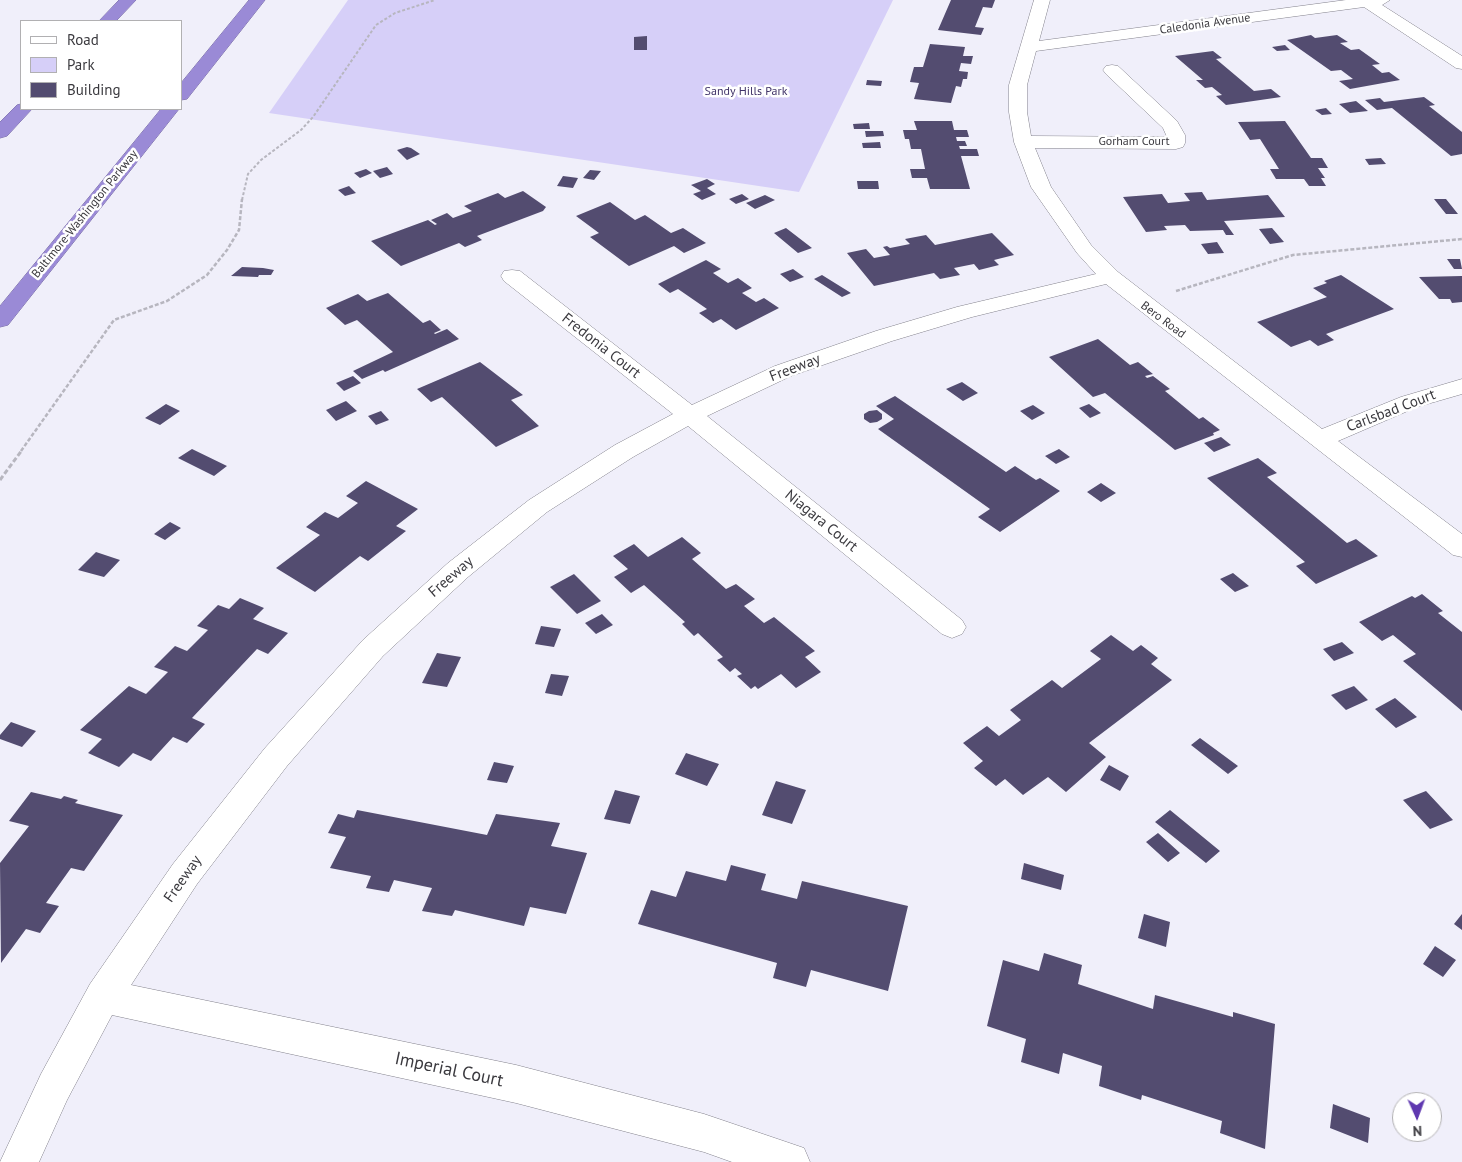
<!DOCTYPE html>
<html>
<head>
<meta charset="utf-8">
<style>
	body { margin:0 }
	#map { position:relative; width:1462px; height:1162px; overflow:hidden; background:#f0effa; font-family:"PT Sans",sans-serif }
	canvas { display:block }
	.legend { position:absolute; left:20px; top:20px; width:162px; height:90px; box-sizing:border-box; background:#fff; border:1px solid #b1b0b2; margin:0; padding:6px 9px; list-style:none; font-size:15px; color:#3b3a3f }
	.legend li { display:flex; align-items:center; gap:10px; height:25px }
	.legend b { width:25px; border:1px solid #b1b0b2 }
	.north { position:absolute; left:1392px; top:1092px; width:50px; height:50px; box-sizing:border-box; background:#fff; border:1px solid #b1b0b2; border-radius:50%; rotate:178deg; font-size:14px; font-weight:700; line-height:20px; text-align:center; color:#3b3a3f }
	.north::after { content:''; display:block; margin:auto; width:18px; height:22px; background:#5f38b0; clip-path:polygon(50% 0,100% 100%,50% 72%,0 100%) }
</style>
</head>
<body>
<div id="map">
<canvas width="1462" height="1162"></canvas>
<ul class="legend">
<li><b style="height:6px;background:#fff"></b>Road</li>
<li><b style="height:14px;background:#d6cff8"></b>Park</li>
<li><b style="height:14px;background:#534c70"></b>Building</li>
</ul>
<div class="north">N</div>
</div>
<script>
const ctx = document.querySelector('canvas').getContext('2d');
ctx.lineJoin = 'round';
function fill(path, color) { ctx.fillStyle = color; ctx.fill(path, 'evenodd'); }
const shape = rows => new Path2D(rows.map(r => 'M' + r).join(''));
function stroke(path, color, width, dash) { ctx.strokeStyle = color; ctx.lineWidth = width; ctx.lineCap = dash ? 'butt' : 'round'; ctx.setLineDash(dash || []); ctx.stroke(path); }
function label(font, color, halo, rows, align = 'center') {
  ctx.font = font + ' "PT Sans",sans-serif'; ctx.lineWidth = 5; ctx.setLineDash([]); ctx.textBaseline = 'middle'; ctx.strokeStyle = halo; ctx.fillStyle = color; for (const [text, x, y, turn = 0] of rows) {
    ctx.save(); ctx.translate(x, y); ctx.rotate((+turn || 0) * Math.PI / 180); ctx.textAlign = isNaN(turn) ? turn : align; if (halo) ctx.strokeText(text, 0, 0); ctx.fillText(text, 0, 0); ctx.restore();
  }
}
fill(shape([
	[348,0,893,0,799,192,269,113]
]), '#d6cff8');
fill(shape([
	[951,0,995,0,992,8,983,7,975,27,984,28,981,35,938,30],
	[1311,35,1315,38,1337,35,1348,42,1340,43,1351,50,1359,49,1380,64,1372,65,1382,73,1389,72,1400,80,1350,89,1339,81,1353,79,1341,70,1331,71,1287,40],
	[647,36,647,50,634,50,634,37],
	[930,44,965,47,963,56,973,56,971,64,961,63,959,71,968,72,967,79,963,79,961,87,956,86,951,103,914,99,919,83,910,82,912,74,921,75,912,74,914,67,923,67],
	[1285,45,1290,50,1277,51,1272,47],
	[1213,51,1222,58,1216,59,1254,91,1271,89,1281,97,1226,105,1216,96,1222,95,1212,87,1205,88,1196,80,1203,80,1175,56],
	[867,80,882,81,881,86,866,85],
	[1424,97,1435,105,1429,106,1462,132,1462,154,1451,156,1392,108,1377,110,1365,100,1380,98,1384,102],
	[1356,101,1368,111,1350,113,1339,104],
	[1326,108,1332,114,1322,115,1315,110],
	[914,121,952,121,954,130,967,130,969,137,956,137,957,141,965,141,967,146,959,146,960,149,977,149,979,156,961,156,970,189,930,189,927,178,912,178,910,169,925,169,921,149,911,149,909,139,905,139,903,130,917,130],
	[1285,121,1311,158,1322,158,1328,168,1318,168,1325,178,1321,178,1326,186,1309,186,1304,179,1276,179,1270,169,1279,169,1260,139,1250,140,1238,122],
	[869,123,870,129,854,129,853,124],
	[865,131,883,131,884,136,866,137],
	[880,142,881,148,863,148,862,143],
	[407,147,411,148,420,154,407,160,397,150],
	[1381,158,1386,164,1369,165,1365,159],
	[387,167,393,174,380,178,373,171],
	[366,169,372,173,360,178,354,173],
	[590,170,601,171,594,180,583,178],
	[563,176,578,178,573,188,557,186],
	[707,179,715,184,707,188,716,194,702,200,693,194,701,191,691,185],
	[857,181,878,181,879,189,858,189],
	[349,186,356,193,345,196,338,190],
	[523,191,546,207,543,211,477,236,482,240,465,247,459,243,401,266,371,241,428,220,435,225,437,224,431,220,447,213,453,218,472,211,464,206,498,193,505,198],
	[1202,192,1207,200,1268,195,1285,217,1224,221,1234,235,1226,235,1223,230,1190,231,1185,225,1164,226,1167,230,1146,232,1123,197,1162,194,1168,203,1190,201,1184,193],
	[742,194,749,199,736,204,729,199],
	[765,195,775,200,755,209,746,203],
	[1434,199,1446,199,1458,214,1446,214],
	[610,202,635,220,645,215,671,233,683,228,706,243,684,253,674,246,629,266,590,237,599,233,576,216],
	[786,228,812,248,798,253,774,233],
	[1272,228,1284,242,1270,244,1259,229],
	[992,233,1014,255,994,260,999,265,979,270,974,264,954,268,960,275,940,279,934,273,874,286,847,253,866,249,874,258,890,255,883,247,887,246,890,248,910,244,905,239,926,235,935,245],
	[1217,242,1224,253,1208,254,1201,244],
	[1447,259,1460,259,1462,269,1454,269],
	[706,260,721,269,713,273,728,283,738,278,752,288,742,293,756,302,764,298,779,308,736,330,721,319,713,323,699,313,707,309,678,289,670,293,658,284],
	[242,267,263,268,274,270,271,275,259,275,258,277,231,276],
	[793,269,804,277,790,282,780,274],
	[822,275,851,293,842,297,814,279],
	[1341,275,1394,309,1326,334,1334,340,1318,346,1310,340,1291,347,1257,322,1327,297,1313,288,1327,283,1324,281],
	[1462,276,1462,302,1452,303,1450,299,1439,299,1419,277],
	[388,293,423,323,430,320,441,330,434,333,435,334,447,329,459,339,385,372,383,370,362,379,353,371,393,352,357,320,345,325,326,308,358,294,367,301],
	[1098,339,1130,365,1138,362,1153,374,1145,376,1147,378,1153,376,1170,389,1165,391,1199,419,1203,417,1220,430,1213,433,1214,435,1175,450,1105,393,1093,397,1049,357],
	[480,362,523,395,511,400,539,426,496,447,442,397,431,402,417,389],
	[353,376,361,383,344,391,336,383],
	[962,382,978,393,963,401,946,389],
	[895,396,1006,472,1015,466,1036,480,1040,478,1060,491,1000,532,978,517,990,509,878,429,894,419,876,406],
	[346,401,357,411,336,421,326,410],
	[166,404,180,411,160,425,145,418],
	[1089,404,1101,413,1090,418,1079,408],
	[1033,405,1045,413,1032,420,1020,411],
	[877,410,882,414,882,419,877,422,870,423,864,419,864,414,869,411],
	[381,411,389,420,376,425,368,416],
	[1221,437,1231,445,1214,452,1204,443],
	[192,449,227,466,214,476,178,458],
	[1059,449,1070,457,1056,464,1045,456],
	[1258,458,1277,473,1267,477,1347,543,1356,539,1378,556,1316,584,1296,566,1305,562,1207,478],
	[366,481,418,509,396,526,406,531,368,561,360,556,315,592,276,568,320,535,306,527,325,512,338,518,358,503,346,496],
	[1101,483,1116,493,1101,502,1087,492],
	[170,522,181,528,165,540,154,534],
	[682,537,701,553,692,559,726,589,736,584,755,599,744,606,764,623,774,617,815,651,805,657,821,672,796,688,781,674,758,689,755,686,751,689,737,676,742,674,735,668,730,672,717,660,723,657,698,633,694,636,682,624,685,622,644,585,631,593,614,577,628,569,613,556,634,544,648,557],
	[96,552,120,560,104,577,78,570],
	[1233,573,1249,586,1235,592,1220,579],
	[574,574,601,601,577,614,550,587],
	[1422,594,1443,611,1438,613,1462,632,1462,711,1403,661,1416,654,1393,635,1382,641,1359,622,1412,596,1415,598],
	[240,598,264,608,253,619,288,633,268,654,257,649,192,718,205,724,187,743,173,737,151,761,133,753,119,767,88,753,102,739,80,730,129,686,146,694,168,672,154,667,175,646,187,651,208,630,197,626,218,605,229,609],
	[602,614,613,625,596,634,585,623],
	[541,626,561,629,554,647,535,644],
	[1111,635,1133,651,1141,645,1158,658,1151,664,1172,680,1089,743,1106,757,1066,792,1048,777,1023,795,1005,779,996,786,974,768,983,761,963,743,987,726,999,736,1021,720,1010,710,1052,680,1062,688,1101,659,1090,651],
	[1342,642,1354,653,1334,661,1323,649],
	[437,653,461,657,447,687,422,683],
	[551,674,569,676,562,696,545,693],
	[1354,686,1368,700,1346,710,1331,695],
	[1395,698,1417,717,1396,728,1375,709],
	[11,722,36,731,22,747,0,739,0,735],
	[1200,738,1238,766,1228,774,1191,745],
	[686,753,719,764,707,786,675,774],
	[494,762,514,766,507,783,487,780],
	[1109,765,1129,776,1120,791,1100,780],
	[776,781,806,790,792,824,762,815],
	[615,790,640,796,630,824,604,819],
	[1426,791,1453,820,1430,829,1403,800],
	[31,792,61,799,64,796,78,800,75,803,123,815,84,871,71,868,46,903,59,906,40,933,26,929,1,963,0,863,29,826,9,821],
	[357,810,487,835,496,814,560,823,551,846,587,853,566,914,530,907,524,926,455,910,452,916,422,911,432,888,394,880,389,892,366,888,371,876,330,868,346,837,328,833,338,814,354,818],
	[1170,810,1220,851,1206,863,1155,822],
	[1158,833,1180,853,1168,862,1146,842],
	[1024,863,1064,875,1061,890,1021,879],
	[731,865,766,874,761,890,797,899,802,881,908,906,888,991,811,970,806,987,773,978,777,963,638,924,651,890,676,897,686,871,726,881],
	[1144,914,1170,922,1166,947,1138,938],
	[1462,914,1462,930,1454,924],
	[1435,946,1456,960,1443,977,1423,964],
	[1044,953,1082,965,1078,984,1153,1009,1155,995,1233,1017,1233,1012,1275,1024,1265,1149,1220,1133,1222,1121,1142,1095,1141,1100,1099,1086,1102,1066,1063,1053,1059,1074,1021,1062,1026,1039,987,1026,1003,960,1039,971],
	[1333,1104,1370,1118,1368,1143,1330,1128]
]), '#534c70');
const street = shape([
	[1034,0,1050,0,1039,41,1346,0,1390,0,1382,5,1462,56,1462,69,1456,68,1364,7,1036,51,1027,85,1027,112,1031,136,1167,137,1163,128,1106,74,1103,70,1106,66,1112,65,1118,66,1177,121,1185,135,1185,143,1183,147,1176,149,1035,148,1051,187,1091,245,1118,272,1322,429,1401,397,1462,379,1462,394,1417,407,1338,441,1462,534,1462,557,1453,555,1106,284,972,317,892,341,791,376,707,416,962,620,966,627,962,634,952,638,942,634,688,426,633,457,547,512,468,577,383,656,287,766,197,884,131,985,516,1065,704,1114,804,1148,810,1162,732,1162,704,1152,516,1103,112,1015,67,1100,39,1162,0,1162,41,1074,90,984,173,864,265,748,363,640,448,563,529,500,615,445,673,414,504,281,501,276,504,271,512,270,520,271,692,405,775,366,876,331,957,307,1096,274,1077,253,1031,187,1014,142,1009,112,1009,85,1034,0]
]);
const highway = shape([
	[119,0,136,0,116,21,99,21,119,0],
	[249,0,265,0,187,99,181,100,181,83,249,0],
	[21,104,21,109,32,109,7,136,0,138,0,122,17,105,21,104],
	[161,109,179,109,8,325,0,327,0,306,161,109]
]);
stroke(street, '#83828c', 1);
stroke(highway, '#796ea1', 1);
stroke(shape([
	[242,200,248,174,261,160,301,130,313,117,376,25,395,13,435,0]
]), '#b7b6bf', 2, [3, 2]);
stroke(shape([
	[1176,291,1293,255,1462,239],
	[21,451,114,320,167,301,207,275,227,250,239,230,242,199]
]), '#b7b6bf', 2.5, [4, 2]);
stroke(shape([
	[0,480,22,450]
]), '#b7b6bf', 3, [5, 2.5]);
fill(street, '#fff');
fill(highway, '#9a8ad6');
label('12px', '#3b3a3f', '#fff', [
	["Caledonia Avenue",1205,24,-8],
	["Gorham Court",1134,142],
	["Baltimore-Washington Parkway",85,214,-51],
	["Bero Road",1163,320,37]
]);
label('12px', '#403368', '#fff', [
	["Sandy Hills Park",746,92]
]);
label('15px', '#3b3a3f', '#fff', [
	["Fredonia Court",601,346,38],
	["Freeway",795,368,-21],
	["Carlsbad Court",1391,411,-21],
	["Niagara Court",821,521,39],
	["Freeway",451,577,-41],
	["Freeway",183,879,-55]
]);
label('18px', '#3b3a3f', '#fff', [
	["Imperial Court",449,1070,12]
]);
</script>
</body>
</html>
